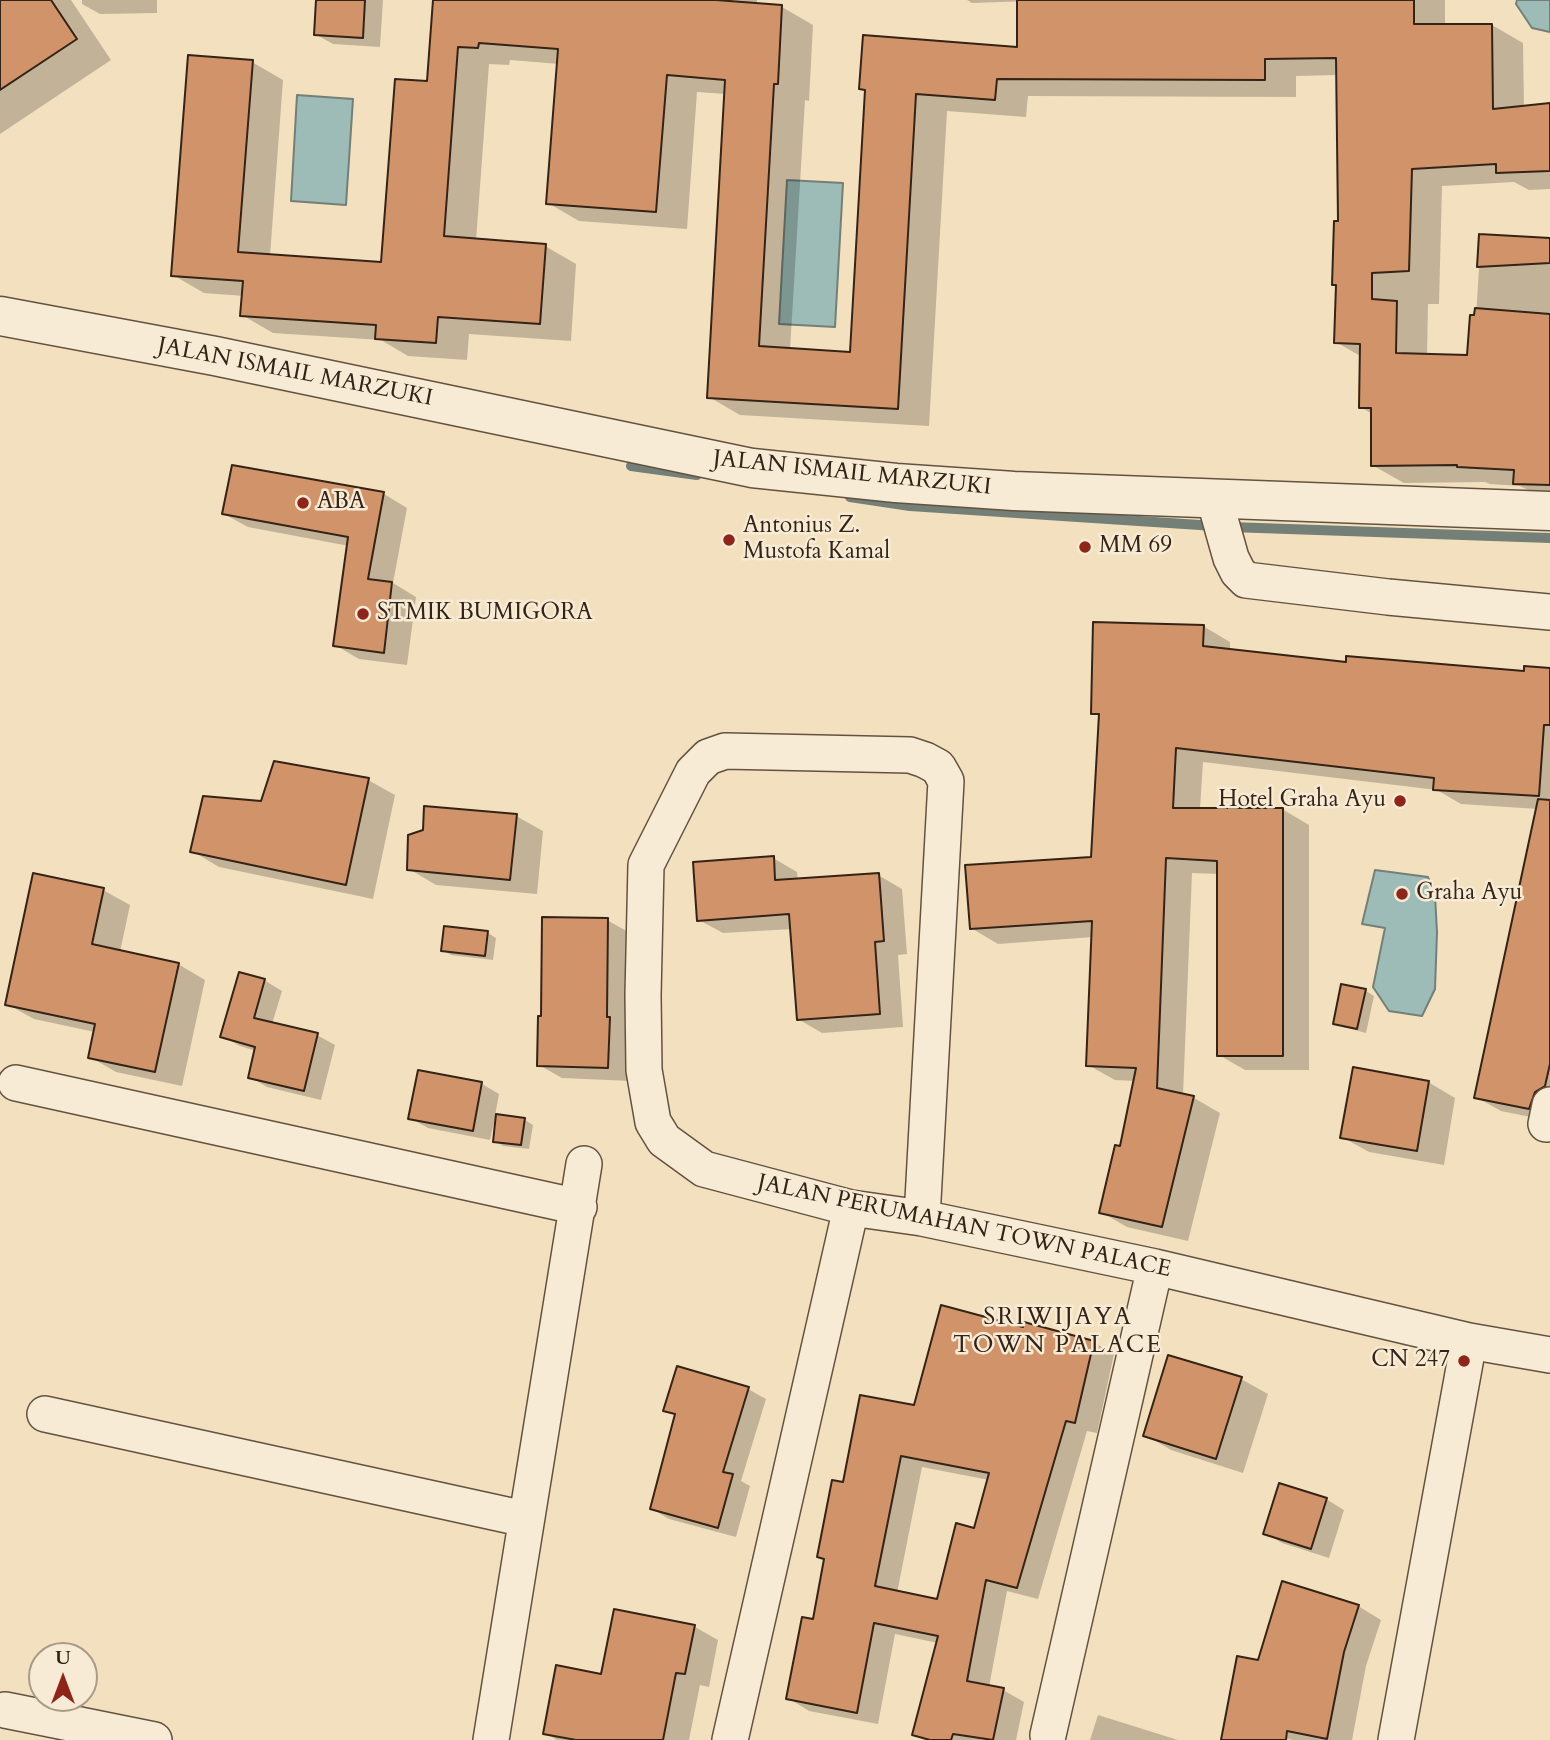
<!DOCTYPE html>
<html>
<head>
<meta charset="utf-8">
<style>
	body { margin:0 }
	#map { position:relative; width:1550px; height:1740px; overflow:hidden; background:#f3e0be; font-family:Cardo,serif }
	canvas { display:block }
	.north { position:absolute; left:28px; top:1642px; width:70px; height:70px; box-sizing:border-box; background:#f7ebd5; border:2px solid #a99b89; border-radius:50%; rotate:0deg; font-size:19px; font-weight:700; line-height:28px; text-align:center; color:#342316 }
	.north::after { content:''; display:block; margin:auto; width:24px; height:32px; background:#8f2418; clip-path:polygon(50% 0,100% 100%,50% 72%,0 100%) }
</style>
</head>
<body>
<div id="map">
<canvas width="1550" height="1740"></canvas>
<div class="north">U</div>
</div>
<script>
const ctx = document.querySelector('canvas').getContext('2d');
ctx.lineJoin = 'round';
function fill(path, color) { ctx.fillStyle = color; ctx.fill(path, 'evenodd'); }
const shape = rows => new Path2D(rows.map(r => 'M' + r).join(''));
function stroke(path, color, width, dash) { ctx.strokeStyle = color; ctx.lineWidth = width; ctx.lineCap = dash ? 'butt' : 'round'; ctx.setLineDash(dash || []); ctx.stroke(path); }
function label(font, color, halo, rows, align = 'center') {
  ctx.font = font + ' Cardo,serif'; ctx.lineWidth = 5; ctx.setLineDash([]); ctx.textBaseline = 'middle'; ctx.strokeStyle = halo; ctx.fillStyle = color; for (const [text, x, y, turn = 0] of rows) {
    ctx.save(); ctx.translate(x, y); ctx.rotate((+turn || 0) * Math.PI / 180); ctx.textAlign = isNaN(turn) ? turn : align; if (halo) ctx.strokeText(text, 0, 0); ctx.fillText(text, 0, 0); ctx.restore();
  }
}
const water = shape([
	[1517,0,1550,0,1550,32,1532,28,1516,4,1517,0],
	[297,95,353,99,346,205,291,201,297,95],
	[787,180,843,183,835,327,779,324,787,180],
	[1375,870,1428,877,1435,895,1437,932,1435,989,1422,1016,1389,1011,1373,987,1385,928,1362,924,1375,870]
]);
fill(water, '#9dbcb7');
stroke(water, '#737f77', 2);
fill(shape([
	[0,0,71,0,111,60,0,134],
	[82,0,157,0,157,13,100,14,82,4],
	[318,0,383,0,380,47,333,44,315,34],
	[435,0,757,0,757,5,782,7,813,25,809,101,805,100,790,350,851,354,866,92,861,88,1019,49,1058,0,1445,0,1445,25,1492,25,1523,43,1524,108,1550,105,1550,189,1529,190,1514,182,1442,186,1439,304,1428,304,1427,356,1469,356,1476,317,1481,236,1550,253,1550,501,1520,486,1490,484,1485,482,1404,483,1372,465,1372,414,1361,407,1362,357,1336,342,1338,287,1334,284,1340,222,1338,75,1296,76,1296,97,1028,96,1026,117,947,111,929,426,740,415,709,397,726,94,697,92,687,229,579,221,548,203,559,64,510,60,509,65,489,64,476,241,545,246,576,264,571,341,469,334,467,360,408,356,381,340,273,333,242,315,244,296,204,293,173,275,252,62,283,80,270,256,383,264,429,83],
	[967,0,1029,0,1030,1,972,3],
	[384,494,407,508,393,583,416,597,407,665,359,659,335,645,349,546,248,527,224,514],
	[1203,626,1230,642,1230,650,1348,664,1526,673,1550,670,1550,890,1538,809,1461,804,1437,790,1203,762,1200,809,1282,809,1309,825,1309,1070,1245,1070,1219,1055,1219,874,1192,873,1183,1095,1194,1098,1220,1113,1188,1241,1127,1227,1101,1212,1121,1149,1135,1081,1115,1080,1088,1065,1093,937,998,944,971,928,1093,858,1101,717,1093,713],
	[368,780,395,795,373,899,219,867,192,851,263,803],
	[516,816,543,831,537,894,436,885,409,869],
	[773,858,797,872,798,881,878,875,902,889,907,954,898,955,903,1027,822,1033,798,1019,792,929,723,933,699,920],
	[103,890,130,905,120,952,178,964,205,980,182,1086,116,1072,90,1057,95,1032,34,1019,7,1004],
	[607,920,630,933,631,1081,562,1078,539,1065],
	[1550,928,1550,1121,1501,1111,1476,1097],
	[488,933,496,938,493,960,451,955,443,950],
	[264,980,282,991,272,1024,317,1035,335,1045,321,1100,267,1087,250,1077,256,1051,240,1046,222,1036],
	[1343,986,1366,991,1374,996,1366,1033,1343,1027,1335,1023],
	[1428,1082,1455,1098,1444,1165,1369,1152,1342,1137],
	[482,1084,499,1094,495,1116,525,1120,533,1125,529,1149,503,1146,495,1141,497,1123,494,1123,490,1140,428,1128,410,1118],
	[1025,1329,1093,1342,1114,1354,1097,1433,1087,1431,1038,1599,1007,1591,989,1687,1003,1690,1024,1702,1016,1740,924,1740,914,1734,938,1643,895,1634,878,1724,809,1711,788,1698,814,1621,826,1560,819,1556,844,1484,915,1407],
	[922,1467,989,1480,976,1530,938,1601,897,1593],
	[1241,1379,1268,1394,1243,1473,1171,1450,1145,1435],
	[748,1389,766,1399,741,1481,750,1486,736,1537,669,1519,652,1509,676,1416,666,1410],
	[1326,1499,1344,1510,1329,1558,1282,1543,1265,1533],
	[1358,1606,1381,1620,1366,1666,1352,1740,1293,1740,1250,1732,1259,1662],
	[615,1611,695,1627,718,1640,709,1687,700,1685,689,1740,557,1740,545,1733,602,1676],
	[1098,1715,1178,1740,1090,1740]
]), '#0003');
stroke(shape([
	[631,466,697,475],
	[850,497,910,506,1215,526],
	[1230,527,1550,538]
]), '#737f77', 10);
const building = shape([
	[0,0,51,0,77,39,0,90,0,0],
	[316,0,365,0,363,38,314,35,316,0],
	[433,0,716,0,782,5,778,84,774,84,759,346,850,352,865,90,859,89,863,35,1017,47,1017,0,1414,0,1414,24,1492,24,1493,109,1550,103,1550,171,1496,173,1496,164,1412,169,1409,271,1372,273,1372,299,1397,301,1396,353,1467,355,1470,315,1474,315,1475,308,1550,314,1550,485,1513,484,1514,470,1457,467,1457,465,1371,466,1371,408,1359,408,1360,344,1334,343,1336,285,1332,285,1334,221,1338,221,1336,58,1265,59,1265,80,997,79,995,100,916,94,898,409,707,398,725,80,667,75,656,212,546,204,558,49,479,43,478,48,458,47,444,236,546,244,540,324,438,317,436,343,375,339,376,325,240,316,243,281,171,276,188,55,253,60,238,252,381,262,395,79,427,81,433,0],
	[1479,234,1550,238,1550,263,1477,267,1479,234],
	[232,465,384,492,368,579,392,582,384,653,333,646,348,537,222,514,232,465],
	[1093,622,1204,625,1203,646,1346,662,1346,656,1524,671,1524,666,1550,668,1550,725,1544,725,1539,796,1433,790,1434,778,1176,748,1173,808,1283,808,1283,1056,1217,1056,1217,861,1166,858,1157,1088,1194,1096,1162,1227,1099,1213,1115,1145,1120,1146,1136,1068,1086,1066,1092,921,970,929,965,865,1091,857,1099,714,1091,714,1093,622],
	[274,761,369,778,346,885,190,852,203,796,261,801,274,761],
	[1538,799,1550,800,1550,1064,1545,1086,1535,1092,1529,1109,1474,1098,1538,799],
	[424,806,517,814,510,880,407,870,408,835,423,830,424,806],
	[774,856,775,880,879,873,884,941,875,942,880,1014,797,1020,789,914,697,921,693,862,774,856],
	[33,873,104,888,92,944,179,963,155,1072,88,1058,95,1024,5,1005,33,873],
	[542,917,608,918,607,1017,610,1017,608,1068,537,1066,538,1016,541,1016,542,917],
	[444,926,488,931,485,956,441,951,444,926],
	[239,972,265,979,254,1018,318,1033,304,1091,248,1078,255,1047,220,1037,239,972],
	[1341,984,1366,989,1357,1029,1333,1024,1341,984],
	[1353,1067,1429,1081,1417,1151,1340,1138,1353,1067],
	[418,1070,482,1082,473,1131,408,1119,418,1070],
	[496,1114,525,1118,521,1145,493,1142,496,1114],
	[941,1305,1023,1327,1024,1322,1094,1341,1075,1423,1066,1421,1017,1588,986,1580,967,1681,1004,1688,993,1740,953,1734,951,1740,930,1740,912,1735,938,1636,874,1623,857,1713,786,1699,802,1617,813,1619,824,1559,817,1557,832,1480,843,1482,860,1395,914,1405,941,1305],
	[901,1456,989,1473,974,1528,956,1523,937,1599,875,1586,901,1456],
	[1168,1355,1242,1377,1216,1459,1143,1436,1168,1355],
	[677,1366,749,1387,723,1472,733,1474,718,1528,650,1509,675,1414,663,1411,677,1366],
	[1279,1483,1327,1498,1311,1549,1263,1534,1279,1483],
	[1282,1581,1359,1605,1344,1652,1327,1739,1287,1731,1286,1740,1221,1740,1237,1656,1258,1660,1282,1581],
	[614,1609,695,1625,685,1674,676,1673,663,1740,576,1740,543,1734,556,1665,601,1674,614,1609]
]);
fill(building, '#d19369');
stroke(building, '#342316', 2);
const minor = shape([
	[1214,498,1231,558,1238,572,1246,580,1388,597,1550,612],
	[16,1083,579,1207],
	[1546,1124,1550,1105],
	[922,1218,946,781,938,767,925,760,910,755,725,751,708,757,693,772,646,865,643,995,644,1070,653,1122,664,1140,704,1169,851,1208,922,1218,1155,1267,1469,1341,1550,1355],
	[45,1414,525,1519],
	[5,1710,154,1740],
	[1048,1735,1155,1267],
	[491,1740,584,1164],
	[730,1740,851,1208],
	[1396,1740,1469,1341]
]);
const tertiary = shape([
	[0,316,215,356,752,468,896,483,1014,491,1550,511]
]);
stroke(minor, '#645240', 38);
stroke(tertiary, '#645240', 41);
stroke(minor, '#f7ebd5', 35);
stroke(tertiary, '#f7ebd5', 38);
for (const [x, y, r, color] of [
	[303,503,7,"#8f2418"],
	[729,540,7,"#8f2418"],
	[1085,547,7,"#8f2418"],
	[363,614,7,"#8f2418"],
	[1400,801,7,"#8f2418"],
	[1402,894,7,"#8f2418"],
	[1464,1361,7,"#8f2418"]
]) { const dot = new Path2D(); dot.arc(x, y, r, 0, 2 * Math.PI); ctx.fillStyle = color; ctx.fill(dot); stroke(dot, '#f7ebd5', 2.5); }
label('23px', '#342316', '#f7ebd5', [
	["JALAN ISMAIL MARZUKI",295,373,11],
	["JALAN ISMAIL MARZUKI",852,474,6],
	["JALAN PERUMAHAN TOWN PALACE",964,1227,12]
]);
label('23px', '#342316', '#f7ebd5', [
	["ABA",317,503],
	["Antonius Z.",743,527],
	["Mustofa Kamal",743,553],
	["MM 69",1099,547],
	["STMIK BUMIGORA",377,614],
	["Hotel Graha Ayu",1386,801,"right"],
	["Graha Ayu",1416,894],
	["CN 247",1450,1361,"right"]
], 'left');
ctx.letterSpacing = '2px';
label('24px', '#342316', '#f7ebd5', [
	["SRIWIJAYA",1058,1318],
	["TOWN PALACE",1058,1346]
]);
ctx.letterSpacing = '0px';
</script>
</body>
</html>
